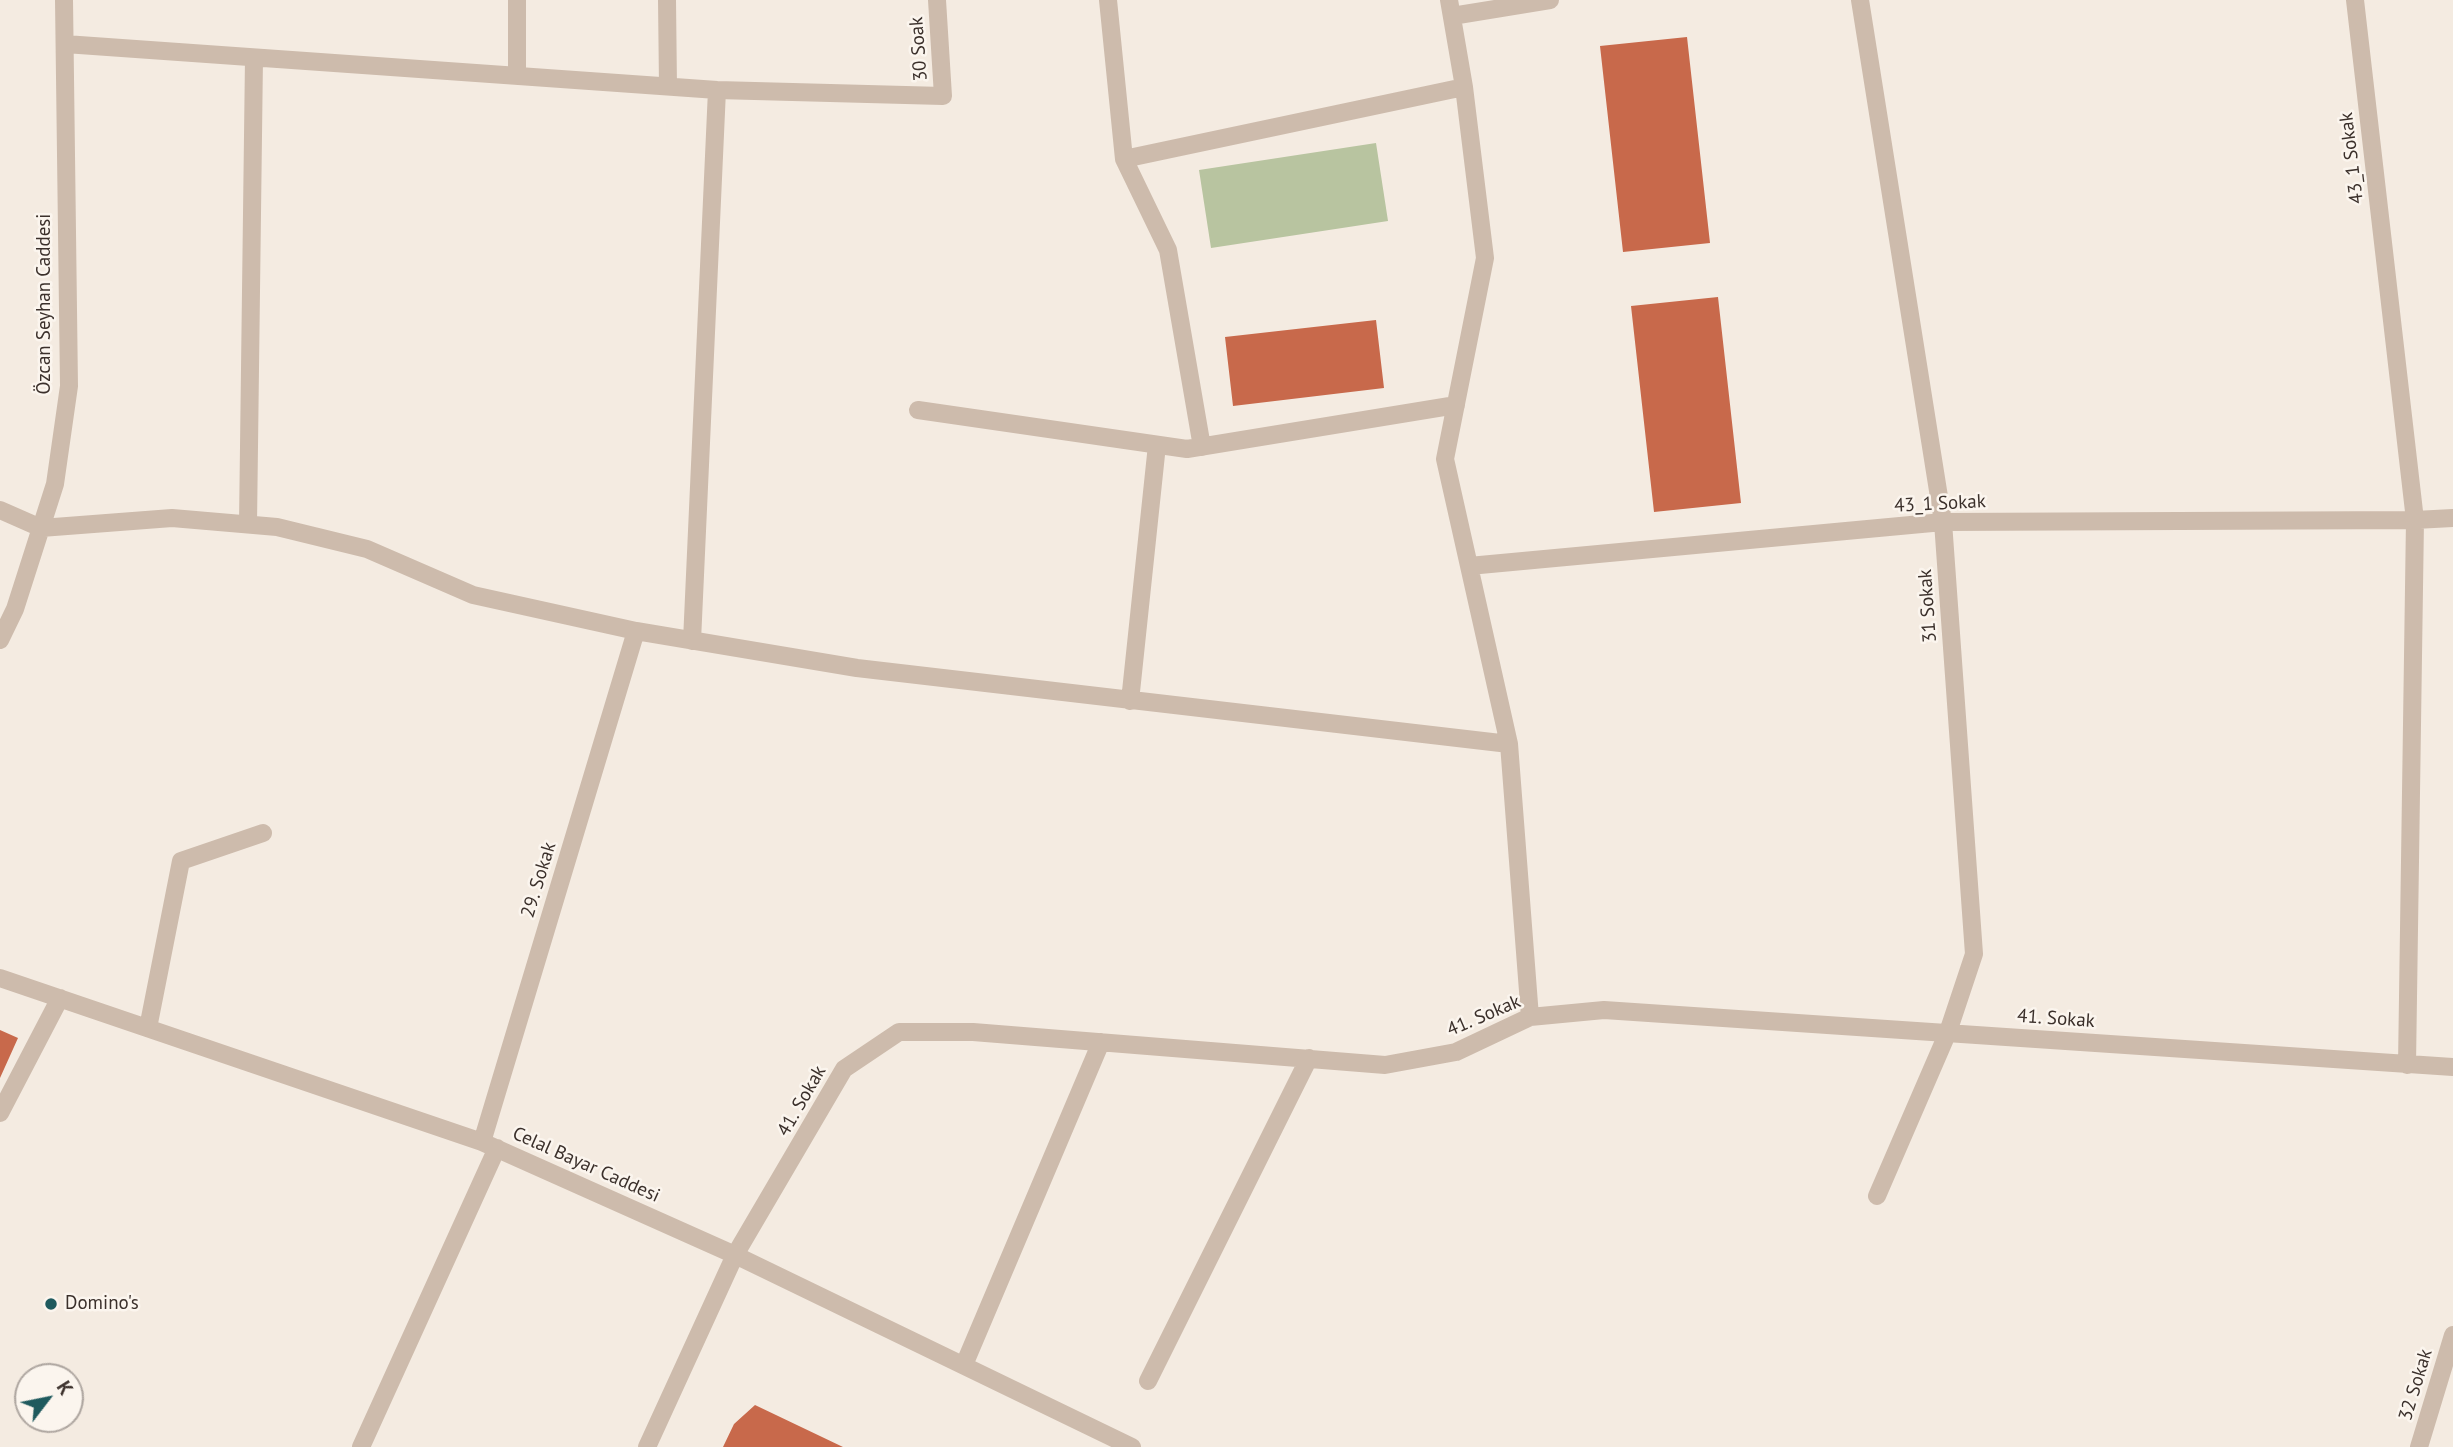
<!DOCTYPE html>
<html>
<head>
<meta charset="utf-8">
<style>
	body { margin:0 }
	#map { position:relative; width:2453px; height:1447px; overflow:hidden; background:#f4ebe1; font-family:"PT Sans",sans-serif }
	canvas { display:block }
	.north { position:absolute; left:14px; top:1363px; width:70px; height:70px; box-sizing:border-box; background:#fbf5ee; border:2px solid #aea6a0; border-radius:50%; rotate:58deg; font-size:19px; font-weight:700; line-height:28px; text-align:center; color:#3b302b }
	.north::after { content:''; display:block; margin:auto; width:24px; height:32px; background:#1f5a5e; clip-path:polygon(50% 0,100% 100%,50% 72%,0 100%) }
</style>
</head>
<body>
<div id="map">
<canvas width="2453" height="1447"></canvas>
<div class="north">K</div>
</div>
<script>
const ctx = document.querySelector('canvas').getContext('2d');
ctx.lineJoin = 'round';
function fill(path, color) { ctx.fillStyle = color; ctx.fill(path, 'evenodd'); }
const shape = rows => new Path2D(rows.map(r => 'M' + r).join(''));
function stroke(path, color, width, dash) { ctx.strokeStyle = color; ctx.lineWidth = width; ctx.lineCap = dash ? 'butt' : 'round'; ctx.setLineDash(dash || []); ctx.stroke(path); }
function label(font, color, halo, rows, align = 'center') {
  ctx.font = font + ' "PT Sans",sans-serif'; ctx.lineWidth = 5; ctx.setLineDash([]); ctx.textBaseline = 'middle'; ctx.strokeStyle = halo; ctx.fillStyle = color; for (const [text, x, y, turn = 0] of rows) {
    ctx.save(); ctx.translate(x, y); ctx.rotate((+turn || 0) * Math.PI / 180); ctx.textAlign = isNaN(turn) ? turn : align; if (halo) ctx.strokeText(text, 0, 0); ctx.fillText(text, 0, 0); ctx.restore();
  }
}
fill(shape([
	[1376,143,1388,221,1211,248,1199,170]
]), '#b8c4a0');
fill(shape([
	[1687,37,1710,243,1623,252,1600,46],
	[1718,297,1741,503,1654,512,1631,306],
	[1376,320,1384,388,1233,406,1225,337],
	[0,1030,18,1038,0,1078],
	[755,1405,843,1447,723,1447,734,1424]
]), '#c8694b');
stroke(shape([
	[667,0,668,86],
	[1108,0,1124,159,1168,250,1202,447],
	[1449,0,1464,87,1485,258,1445,459,1509,744,1530,1017],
	[1860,0,1943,522,1974,954,1948,1032,1877,1196],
	[1452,16,1550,0],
	[65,44,717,90,943,96,937,0],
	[517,76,517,0],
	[1124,159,1464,87],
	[918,410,1187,449,1456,405],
	[0,510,41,528,172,518,277,527,367,549,473,595,636,631,857,668,1509,744],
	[248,524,254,58],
	[1469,566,1943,522,2415,520,2355,0],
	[0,640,15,609,55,484,69,386,64,0],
	[692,641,717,90],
	[1130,701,1157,445],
	[0,978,482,1142,735,1255,1132,1447],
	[148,1028,181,861,263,833],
	[2407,1065,2415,520,2453,518],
	[0,1113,60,998],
	[482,1142,636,631],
	[964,1365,1101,1042],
	[1148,1381,1309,1058],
	[361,1447,497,1148],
	[647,1447,735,1255,844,1069,899,1032,973,1032,1385,1065,1456,1052,1530,1017,1604,1010,2453,1067],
	[2419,1447,2453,1335]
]), '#cdbbac', 18);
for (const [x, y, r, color] of [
	[51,1304,7,"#1f5a5e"]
]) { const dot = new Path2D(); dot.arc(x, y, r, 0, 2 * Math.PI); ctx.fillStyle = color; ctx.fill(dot); stroke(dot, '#fbf5ee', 2.5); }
label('19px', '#3b302b', '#fbf5ee', [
	["30 Soak",919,49,-94],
	["43_1 Sokak",2352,158,-97],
	["Özcan Seyhan Caddesi",45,304,-90],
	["43_1 Sokak",1940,504,-3],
	["31 Sokak",1928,606,-94],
	["29. Sokak",539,880,-73],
	["41. Sokak",1484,1016,-23],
	["41. Sokak",2056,1019,4],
	["41. Sokak",802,1101,-60],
	["Celal Bayar Caddesi",586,1165,24],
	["32 Sokak",2416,1385,-73]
]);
label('19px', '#3b302b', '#fbf5ee', [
	["Domino's",65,1304]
], 'left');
</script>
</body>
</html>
